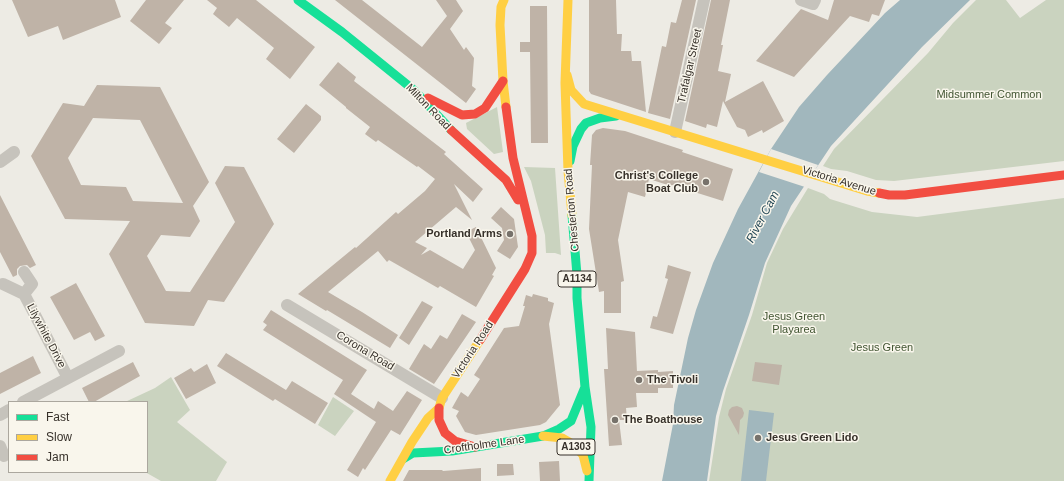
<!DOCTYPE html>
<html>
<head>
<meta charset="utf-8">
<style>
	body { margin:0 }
	#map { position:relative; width:1064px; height:481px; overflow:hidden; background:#edebe4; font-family:Helvetica,sans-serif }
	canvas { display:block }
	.legend { position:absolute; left:8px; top:401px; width:140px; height:72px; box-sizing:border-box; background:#f9f6ec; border:1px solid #aba79e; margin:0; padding:5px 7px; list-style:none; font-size:12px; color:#37312a }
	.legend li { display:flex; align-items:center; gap:8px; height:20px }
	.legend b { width:20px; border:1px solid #aba79e }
</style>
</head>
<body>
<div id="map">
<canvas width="1064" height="481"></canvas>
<ul class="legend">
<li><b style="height:5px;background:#16e098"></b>Fast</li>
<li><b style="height:5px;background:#ffcf43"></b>Slow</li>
<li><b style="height:5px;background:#f24e42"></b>Jam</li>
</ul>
</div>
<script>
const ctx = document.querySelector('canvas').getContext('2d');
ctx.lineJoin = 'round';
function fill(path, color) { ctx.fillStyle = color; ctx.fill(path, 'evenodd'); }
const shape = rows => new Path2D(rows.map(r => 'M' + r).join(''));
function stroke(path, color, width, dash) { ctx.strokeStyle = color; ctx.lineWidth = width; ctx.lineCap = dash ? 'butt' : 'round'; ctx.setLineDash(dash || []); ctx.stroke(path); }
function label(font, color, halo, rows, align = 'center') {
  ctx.font = font + ' Helvetica,sans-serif'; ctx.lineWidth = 3; ctx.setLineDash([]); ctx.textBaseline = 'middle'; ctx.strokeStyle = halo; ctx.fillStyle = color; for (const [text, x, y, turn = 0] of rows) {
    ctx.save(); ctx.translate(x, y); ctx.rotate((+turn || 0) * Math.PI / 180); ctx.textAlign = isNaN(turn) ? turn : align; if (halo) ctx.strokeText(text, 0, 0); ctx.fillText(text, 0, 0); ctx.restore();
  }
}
fill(shape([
	[976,0,1006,0,1020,18,1046,0,1064,0,1064,161,894,181,876,180,847,171,831,169,823,166,834,149,928,53,953,23],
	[497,107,503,152,494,154,467,129,466,123],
	[524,167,555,168,561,255,555,253,546,253,545,235,531,181],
	[808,188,824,194,830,199,872,212,917,217,1064,198,1064,481,709,481,719,417,726,389,752,315,767,263,783,229],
	[171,377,190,410,177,422,227,462,216,481,161,481,145,472,147,472,147,402,125,402,155,388],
	[333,397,354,411,335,436,318,425]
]), '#cad3bf');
fill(shape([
	[900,0,970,0,922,47,831,146,791,206,765,263,749,315,723,391,716,416,707,481,662,481,673,424,674,405,688,338,696,310,713,263,738,209,771,149,799,107,827,75,885,13],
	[749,410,774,413,766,481,741,481]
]), '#a1b7bd');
fill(shape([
	[771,149,818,165,805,187,759,172]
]), '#edebe4');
fill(shape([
	[12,0,115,0,121,17,63,40,58,26,28,37],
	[146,0,184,0,165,23,172,28,159,44,130,21],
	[207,0,256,0,315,47,290,79,266,59,274,48,237,18,229,27,213,14,217,8],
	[335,0,362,0,422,47,447,16,436,0,456,0,463,11,450,29,464,50,466,47,474,58,472,86,476,89,466,103],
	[589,0,616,0,617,34,622,34,621,51,631,51,632,61,641,61,646,112,591,94,589,91],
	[682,0,696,0,670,119,648,113,662,46,666,47,671,22,676,23],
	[711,0,730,0,721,45,723,45,718,71,731,74,725,102,763,81,784,121,763,133,762,130,748,137,745,130,737,127,723,101,717,127,707,124,706,128,685,121],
	[834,0,885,0,879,16,872,14,869,22,850,16,794,77,756,61,801,9,828,20],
	[530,6,547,6,548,143,531,143,530,52,520,52,520,42,530,42],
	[338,62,356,77,354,81,446,152,444,154,483,189,473,202,454,184,472,220,456,207,415,242,427,248,421,255,430,250,463,269,475,250,466,232,476,227,496,268,492,275,494,276,476,307,440,286,438,288,389,260,387,262,378,251,328,292,362,312,398,335,390,348,327,310,326,311,298,294,355,247,356,248,396,212,398,214,425,191,435,179,418,166,417,167,378,140,376,142,365,134,370,127,346,108,346,107,319,85],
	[97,85,160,87,209,182,193,206,200,221,190,237,161,235,147,256,166,291,190,292,235,222,215,183,225,166,244,167,274,224,224,302,208,300,194,326,145,323,109,254,130,221,65,219,31,156,63,103,84,106],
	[93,118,140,120,183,203,133,201,126,187,81,185,68,158],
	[306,104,321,116,321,120,294,153,277,139],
	[603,128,625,131,683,150,682,152,733,169,723,201,672,185,671,186,649,179,645,197,628,192,618,240,624,281,621,282,621,313,604,313,604,291,599,292,589,229,592,165,590,165,592,135,596,130],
	[0,195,36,265,30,268,27,265,20,266,17,269,17,275,13,277,0,252],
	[501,207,514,219,518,247,510,259,497,251,504,240,502,228,491,218],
	[668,265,691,272,673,334,650,328,653,316,657,317,668,279,665,278],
	[76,283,105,336,95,341,90,332,74,340,50,297],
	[533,294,548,298,548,301,554,303,549,324,560,405,546,422,540,425,476,435,465,432,456,416,459,411,452,408,461,392,468,397,480,379,474,375,504,328,519,326,525,306,523,306,526,295,532,297],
	[422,301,433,307,409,345,399,338],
	[271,310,367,370,351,394,374,409,378,401,393,411,407,391,422,400,400,435,391,430,365,470,363,468,358,477,347,470,376,422,334,394,343,380,263,330,267,325,263,322],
	[462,314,476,322,434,384,409,369,424,344,431,349,440,335,447,339],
	[606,328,635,332,637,372,637,371,658,370,658,372,673,371,673,388,658,388,658,393,636,393,637,407,626,408,627,420,619,420,622,445,609,446,604,369,608,369],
	[226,353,286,390,292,381,328,403,315,424,275,399,273,401,217,366],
	[33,356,41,373,0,394,0,373],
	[133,362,140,376,94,402,89,402,82,388],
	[755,362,782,365,779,385,752,381],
	[207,364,216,383,186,399,174,378,191,368,194,372],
	[737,406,742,408,744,413,743,417,740,420,739,435,728,415,729,410,732,407],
	[559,461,560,481,540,481,539,462],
	[497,464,513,464,514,475,497,476],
	[481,468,481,481,403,481,409,470,442,470,443,471]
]), '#bfb3a7');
stroke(shape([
	[801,0,813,4,815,0],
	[675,132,704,0],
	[0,162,14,152],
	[3,284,24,294,32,284,24,272],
	[24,294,68,378],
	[287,305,442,398],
	[23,402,119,351],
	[0,415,9,410],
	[0,446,4,456]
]), '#c6c3bc', 12);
stroke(shape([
	[298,0,342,32,415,91,451,130],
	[570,161,573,146,581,129,586,123,600,118,616,116],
	[572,215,577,275,577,298,585,387,591,427,589,481],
	[403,459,413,453,452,451,543,436,559,429,571,421,585,387]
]), '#16e098', 9);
stroke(shape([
	[504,0,501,7,500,25,503,81,506,107],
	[568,0,565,83,568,171,572,215],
	[567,75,571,90,584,104,867,191,879,193],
	[543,436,562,438,574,445,583,455,587,471],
	[390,481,412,442,428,418,439,408,442,398,480,340]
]), '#ffcf43', 9);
stroke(shape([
	[428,98,462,115,475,114,485,108,503,81],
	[451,130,506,180,518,200],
	[879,193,889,195,905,195,1064,175],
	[480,340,525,269,532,253,532,236,513,158,506,107],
	[439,408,439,420,445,433,455,441,475,447]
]), '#f24e42', 9);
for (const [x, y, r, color] of [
	[706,182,4,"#77726b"],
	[510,234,4,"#77726b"],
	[639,380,4,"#77726b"],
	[615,420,4,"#77726b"],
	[758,438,4,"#77726b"]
]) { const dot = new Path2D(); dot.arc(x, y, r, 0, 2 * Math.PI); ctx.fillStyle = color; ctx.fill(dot); stroke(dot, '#f9f6ec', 1.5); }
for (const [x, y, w] of [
	[577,279,38],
	[576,447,38]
]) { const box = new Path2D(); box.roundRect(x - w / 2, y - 8, w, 16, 3); ctx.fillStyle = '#f9f6ec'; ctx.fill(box); stroke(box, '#37312a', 1); }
label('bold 10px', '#37312a', null, [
	["A1134",577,279],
	["A1303",576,447]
]);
label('11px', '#37312a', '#f9f6ec', [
	["Trafalgar Street",690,66,-77],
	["Milton Road",428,107,46],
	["Victoria Avenue",839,181,17],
	["Chesterton Road",572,210,-95],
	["Lilywhite Drive",46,336,62],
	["Victoria Road",473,350,-57],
	["Corona Road",365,351,31],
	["Croftholme Lane",484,445,-8]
]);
label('11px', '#3f5330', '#f9f6ec', [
	["Midsummer Common",989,95],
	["Jesus Green",794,317],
	["Playarea",794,330],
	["Jesus Green",882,348]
]);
label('bold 11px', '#37312a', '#f9f6ec', [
	["Christ's College",698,176,"right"],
	["Boat Club",698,189,"right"],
	["Portland Arms",502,234,"right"],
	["The Tivoli",647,380],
	["The Boathouse",623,420],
	["Jesus Green Lido",766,438]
], 'left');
label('italic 12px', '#234755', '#f9f6ec', [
	["River Cam",763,217,-62]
]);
</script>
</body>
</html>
